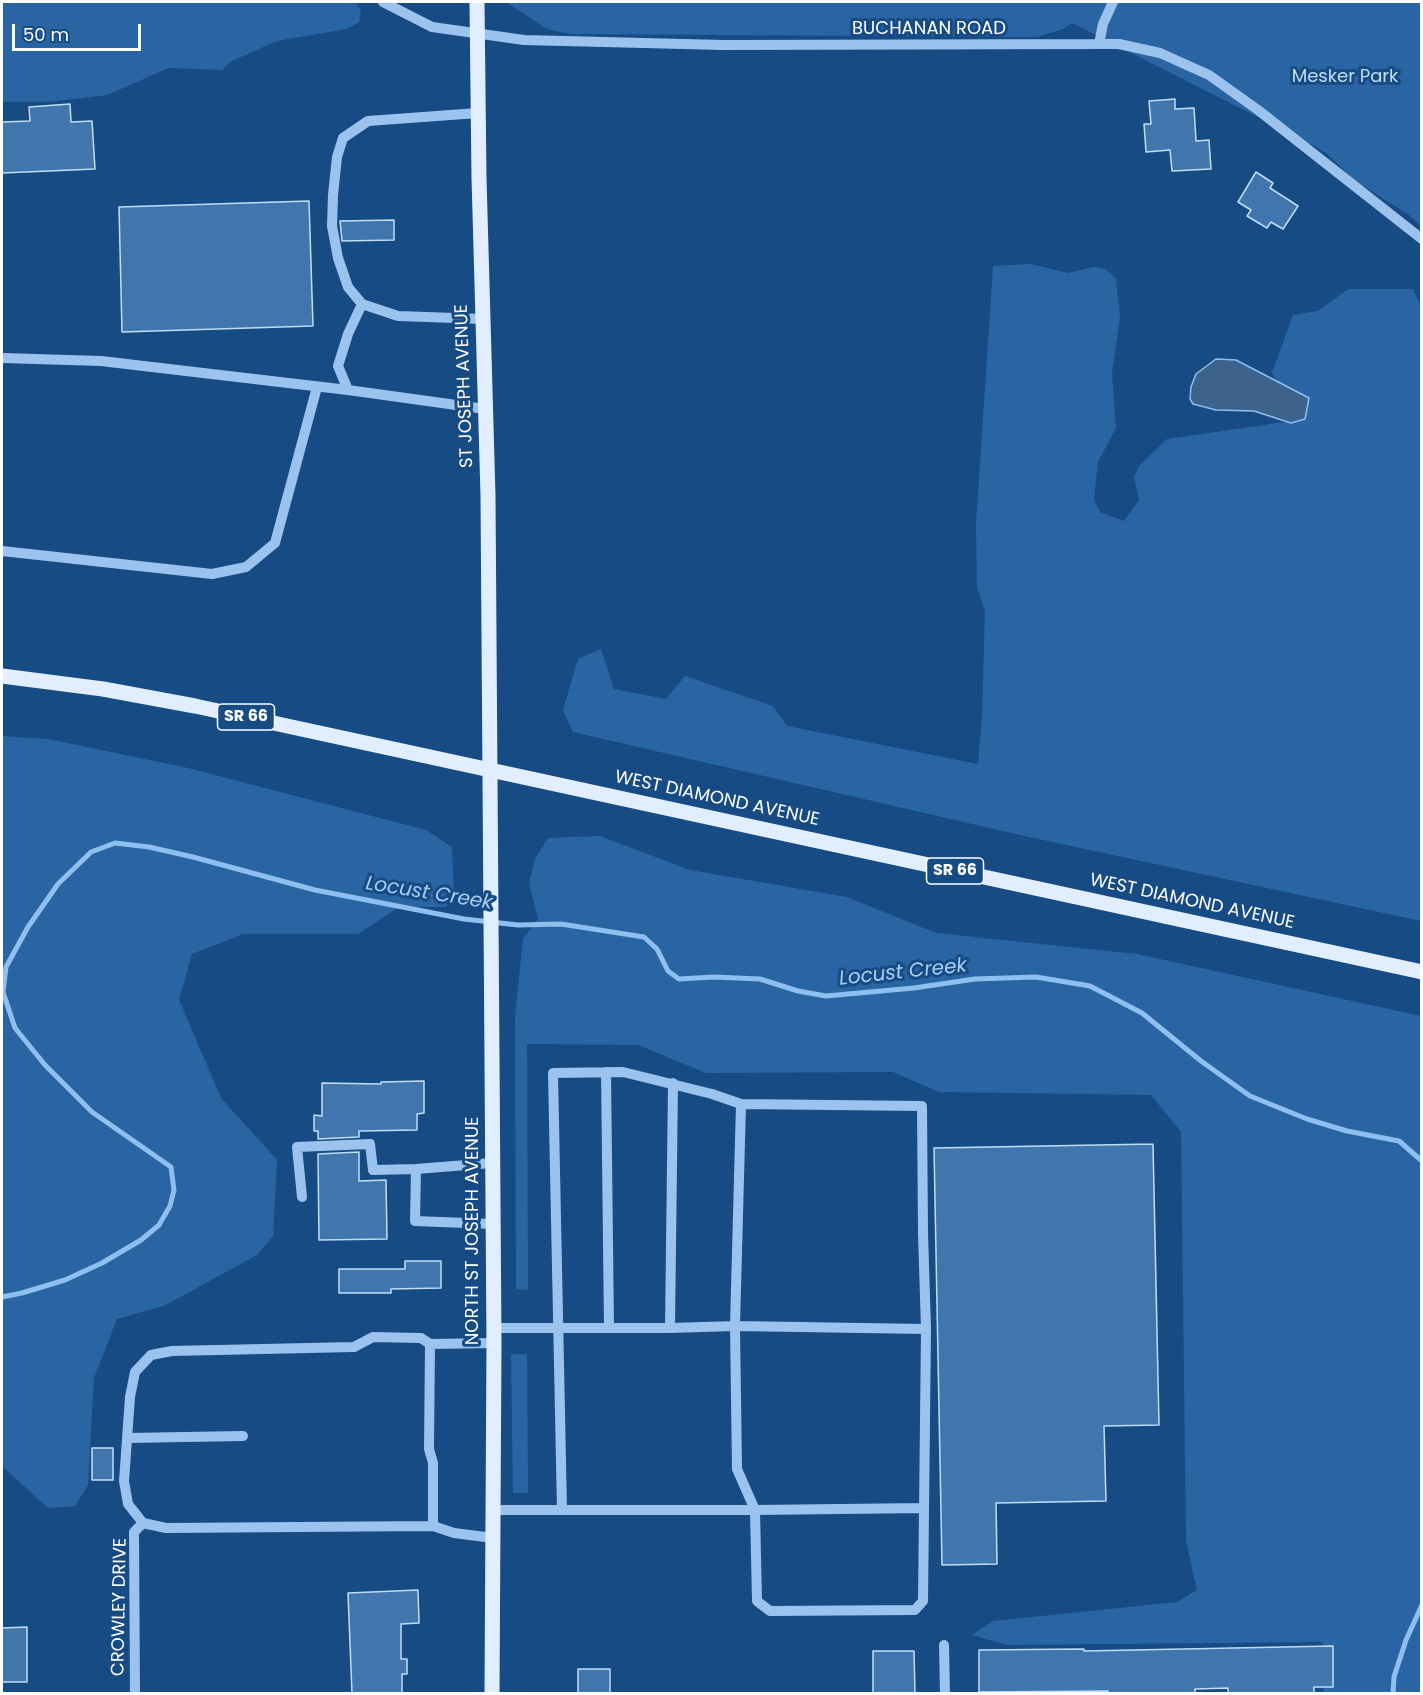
<!DOCTYPE html>
<html>
<head>
<meta charset="utf-8">
<style>
	body { margin:0 }
	#map { position:relative; width:1423px; height:1695px; overflow:hidden; background:#174b84; font-family:Poppins,sans-serif }
	canvas { display:block }
	.frame { position:absolute; inset:0; border:3px solid #fff; pointer-events:none }
	.scale { position:absolute; left:12px; top:24px; width:129px; height:27px; box-sizing:border-box; border:3px solid #fff; border-top:0; padding-left:8px; font-size:18px; line-height:21px; white-space:nowrap; color:#fff; -webkit-text-stroke:4px #174b84; paint-order:stroke }
</style>
</head>
<body>
<div id="map">
<canvas width="1423" height="1695"></canvas>
<div class="frame"></div>
<div class="scale">50 m</div>
</div>
<script>
const ctx = document.querySelector('canvas').getContext('2d');
ctx.lineJoin = 'round';
function fill(path, color) { ctx.fillStyle = color; ctx.fill(path, 'evenodd'); }
const shape = rows => new Path2D(rows.map(r => 'M' + r).join(''));
function stroke(path, color, width, dash) { ctx.strokeStyle = color; ctx.lineWidth = width; ctx.lineCap = dash ? 'butt' : 'round'; ctx.setLineDash(dash || []); ctx.stroke(path); }
function label(font, color, halo, rows, align = 'center') {
  ctx.font = font + ' Poppins,sans-serif'; ctx.lineWidth = 6; ctx.setLineDash([]); ctx.textBaseline = 'middle'; ctx.strokeStyle = halo; ctx.fillStyle = color; for (const [text, x, y, turn = 0] of rows) {
    ctx.save(); ctx.translate(x, y); ctx.rotate((+turn || 0) * Math.PI / 180); ctx.textAlign = isNaN(turn) ? turn : align; if (halo) ctx.strokeText(text, 0, 0); ctx.fillText(text, 0, 0); ctx.restore();
  }
}
fill(shape([
	[2,2,355,2,361,10,359,22,347,29,277,41,232,61,222,70,169,68,107,95,49,102,2,102],
	[506,2,1421,2,1421,226,1409,215,1354,180,1326,153,1311,144,1072,23,1061,30,1037,37,571,34,547,29],
	[1031,264,1068,273,1093,267,1106,269,1116,279,1120,317,1112,373,1116,428,1098,462,1094,499,1100,512,1124,521,1139,500,1134,477,1139,466,1167,439,1305,419,1296,390,1278,383,1272,373,1293,315,1318,311,1348,289,1413,289,1422,308,1421,921,1020,835,573,732,563,710,578,659,601,649,614,689,666,699,685,676,773,706,787,726,978,764,982,716,985,611,977,588,976,524,993,266],
	[2,736,48,739,188,768,426,830,452,847,454,894,446,907,399,907,358,934,243,934,192,954,179,1000,221,1098,277,1160,273,1236,257,1255,164,1306,117,1319,94,1378,88,1485,75,1506,48,1508,2,1466],
	[600,836,690,870,847,897,936,933,1137,954,1421,1016,1421,1693,1323,1693,1329,1653,1321,1642,1008,1645,972,1635,993,1621,1177,1602,1197,1590,1186,1541,1181,1132,1151,1095,939,1092,893,1072,706,1073,638,1045,527,1044,528,1290,516,1289,515,1016,523,939,538,919,529,883,535,859,548,838],
	[511,1354,527,1354,528,1493,513,1493]
]), '#2a65a3');
const water = shape([
	[1216,359,1236,360,1309,398,1305,419,1291,423,1254,411,1216,410,1193,404,1190,399,1191,387,1196,374,1216,359]
]);
fill(water, '#3d638d');
stroke(water, '#8ebfef', 1.5);
stroke(shape([
	[2,1297,22,1293,65,1280,102,1263,141,1240,159,1225,170,1206,174,1190,171,1167,92,1112,45,1065,15,1028,3,992,6,967,28,927,58,884,91,852,115,843,149,847,193,857,315,890,464,919,518,925,561,924,644,937,657,949,668,971,679,979,714,977,760,979,798,991,826,996,914,988,975,979,1036,977,1090,986,1142,1013,1201,1061,1250,1096,1307,1119,1347,1131,1399,1141,1422,1161],
	[1393,1694,1394,1677,1406,1640,1422,1605]
]), '#8ebfef', 5);
const building = shape([
	[1175,99,1175,109,1194,108,1196,141,1209,140,1211,169,1172,171,1170,150,1146,152,1144,124,1151,124,1149,101,1175,99],
	[70,104,71,122,92,121,95,169,2,173,2,122,30,121,29,107,70,104],
	[1256,172,1273,183,1270,188,1298,206,1283,229,1271,222,1267,228,1247,216,1251,210,1238,202,1256,172],
	[309,201,313,326,122,332,119,207,309,201],
	[394,220,394,240,342,241,340,221,394,220],
	[424,1081,424,1113,417,1114,417,1130,359,1131,359,1137,318,1139,318,1131,314,1131,314,1115,322,1116,322,1083,381,1084,381,1082,424,1081],
	[1153,1144,1159,1425,1104,1426,1106,1501,996,1503,997,1564,942,1565,934,1148,1153,1144],
	[359,1152,359,1181,386,1180,387,1239,319,1240,318,1154,359,1152],
	[405,1261,441,1261,441,1288,391,1289,391,1293,339,1293,339,1269,405,1269,405,1261],
	[92,1448,113,1448,113,1480,92,1480,92,1448],
	[418,1590,419,1623,401,1624,401,1659,407,1659,407,1674,402,1674,402,1694,352,1694,348,1593,418,1590],
	[27,1627,27,1682,2,1682,2,1628,27,1627],
	[1333,1646,1333,1687,1314,1687,1314,1694,1228,1694,1228,1688,1195,1689,1195,1694,1108,1694,1108,1691,979,1692,979,1650,1084,1649,1084,1651,1333,1646],
	[873,1651,914,1651,915,1694,873,1694,873,1651],
	[578,1669,610,1669,610,1694,578,1694,578,1669]
]);
fill(building, '#4075ae');
stroke(building, '#c1ddf9', 1.5);
stroke(shape([
	[383,2,432,27,524,40,723,45,1099,44,1119,44,1160,53,1209,75,1258,110,1422,239],
	[1099,44,1103,24,1113,2],
	[478,113,368,121,343,138,337,157,333,195,332,226,338,258,348,287,362,304,398,316,483,319],
	[362,304,348,334,338,366,348,390,485,409],
	[2,358,101,361,348,390],
	[2,551,212,574,246,567,275,543,317,387],
	[606,1072,609,1328],
	[492,1163,416,1169,415,1221,493,1224],
	[302,1197,297,1147,370,1144,373,1170,416,1169],
	[493,1328,670,1328,735,1326,926,1329],
	[670,1328,673,1083],
	[430,1344,421,1338,373,1337,354,1347,172,1351,151,1355,135,1372,130,1397,124,1481,128,1504,143,1523,166,1528,433,1526],
	[127,1438,243,1436],
	[493,1510,755,1510,737,1469,735,1326,741,1104,922,1106,923,1233,926,1329,923,1601,915,1610,770,1611,757,1601,755,1510,924,1508],
	[562,1510,553,1073,623,1072,712,1094,741,1104],
	[493,1538,454,1533,433,1526,433,1463,429,1449,430,1344,494,1343],
	[944,1645,945,1694],
	[135,1694,134,1532,143,1523]
]), '#9cc3ed', 10);
stroke(shape([
	[477,2,479,178,488,496,494,1343,492,1694],
	[2,676,103,689,195,706,1422,972]
]), '#e1eeff', 15);
for (const [x, y, w] of [
	[246,717,57],
	[955,871,57]
]) { const box = new Path2D(); box.roundRect(x - w / 2, y - 13, w, 26, 4.5); ctx.fillStyle = '#174b84'; ctx.fill(box); stroke(box, '#fff', 1.5); }
label('bold 16px', '#fff', null, [
	["SR 66",246,717],
	["SR 66",955,871]
]);
label('18px', '#fff', '#174b84', [
	["BUCHANAN ROAD",929,29],
	["ST JOSEPH AVENUE",465,386,-92],
	["WEST DIAMOND AVENUE",717,799,12],
	["WEST DIAMOND AVENUE",1192,902,12],
	["NORTH ST JOSEPH AVENUE",473,1231,-90],
	["CROWLEY DRIVE",120,1607,-89]
]);
label('18px', '#c1ddf9', '#174b84', [
	["Mesker Park",1345,77]
]);
label('italic 20px', '#a7cdf4', '#174b84', [
	["Locust Creek",429,894,9],
	["Locust Creek",903,973,-6]
]);
</script>
</body>
</html>
